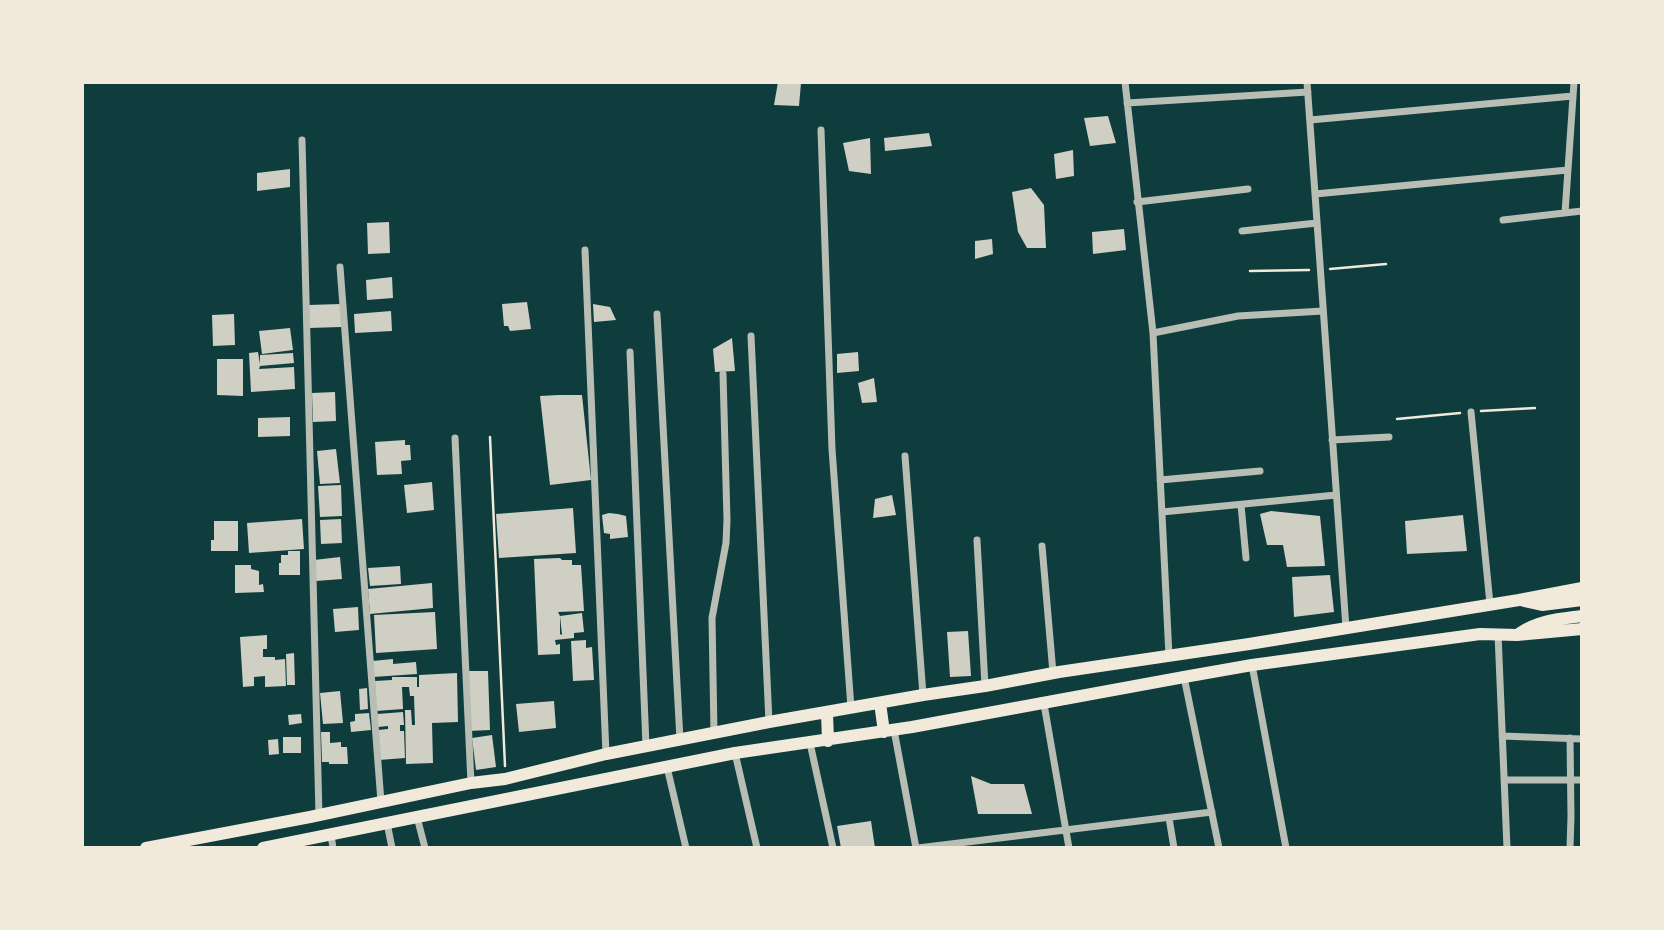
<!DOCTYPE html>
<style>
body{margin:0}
#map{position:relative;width:1664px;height:930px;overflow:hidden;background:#0f3d3e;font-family:"Roboto Condensed",sans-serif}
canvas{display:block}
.frame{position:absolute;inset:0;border:84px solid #f1e9da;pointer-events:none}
</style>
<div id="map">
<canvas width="1664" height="930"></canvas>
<div class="frame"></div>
</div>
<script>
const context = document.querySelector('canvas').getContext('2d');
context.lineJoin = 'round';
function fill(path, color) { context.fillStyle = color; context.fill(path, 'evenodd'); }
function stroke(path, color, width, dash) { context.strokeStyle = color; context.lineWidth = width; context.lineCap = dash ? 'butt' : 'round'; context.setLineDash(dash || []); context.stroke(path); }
const building = new Path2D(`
 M 778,82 L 801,83 L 799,106 L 774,105 Z
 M 1108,116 L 1116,143 L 1090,146 L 1084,118 Z
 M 929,133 L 932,146 L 885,151 L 884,138 Z
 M 870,138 L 871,174 L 849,171 L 843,143 Z
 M 1073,150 L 1074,176 L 1056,179 L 1054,154 Z
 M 290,169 L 290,187 L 257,191 L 257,173 Z
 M 1031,188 L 1044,205 L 1046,248 L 1027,248 L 1018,232 L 1012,192 Z
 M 389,222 L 390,253 L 368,254 L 367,223 Z
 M 1124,229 L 1126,250 L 1093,254 L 1092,232 Z
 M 992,239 L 993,254 L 975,259 L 975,241 Z
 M 392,277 L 393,298 L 367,300 L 366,280 Z
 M 527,302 L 531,329 L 510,331 L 508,326 L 504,326 L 502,304 Z
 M 341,304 L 341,327 L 309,328 L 308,305 Z
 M 593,304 L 610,307 L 616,320 L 594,322 Z
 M 391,311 L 392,331 L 355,333 L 354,314 Z
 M 234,314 L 235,345 L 213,346 L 212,315 Z
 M 290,328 L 293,350 L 262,354 L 259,331 Z
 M 732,338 L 735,371 L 715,372 L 713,349 Z
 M 258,352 L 260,364 L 260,355 L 293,353 L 294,363 L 260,366 L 259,369 L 294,367 L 295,389 L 251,392 L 249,353 Z
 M 858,352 L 859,371 L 837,373 L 837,354 Z
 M 217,359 L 243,359 L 243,396 L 217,395 Z
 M 874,378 L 877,402 L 862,403 L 858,383 Z
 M 335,392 L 336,421 L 313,422 L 312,393 Z
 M 558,395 L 582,395 L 591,480 L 550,485 L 540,396 Z
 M 290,417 L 290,436 L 258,437 L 258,418 Z
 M 405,440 L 405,445 L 410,445 L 411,460 L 401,461 L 402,474 L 377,475 L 375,442 Z
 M 336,449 L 340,483 L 320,484 L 317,451 Z
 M 432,482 L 434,510 L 407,513 L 404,485 Z
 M 341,485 L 342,516 L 320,517 L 318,486 Z
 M 892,495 L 896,515 L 873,518 L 875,499 Z
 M 573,508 L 576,553 L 499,558 L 496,514 Z
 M 1271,511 L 1320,516 L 1325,566 L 1287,567 L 1283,545 L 1267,545 L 1260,514 Z
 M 609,513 L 618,514 L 626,516 L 628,537 L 610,539 L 610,534 L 604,533 L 602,515 Z
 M 1463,515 L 1467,551 L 1407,554 L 1405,521 Z
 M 302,519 L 304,549 L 249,553 L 247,523 Z
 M 341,519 L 342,543 L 321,544 L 320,520 Z
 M 214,521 L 238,521 L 238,551 L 211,551 L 211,540 L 214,540 Z
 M 288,551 L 300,551 L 300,575 L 279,575 L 279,563 L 281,563 L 281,555 L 288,555 Z
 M 340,557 L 342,579 L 316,581 L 314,560 Z
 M 560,558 L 562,560 L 572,560 L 572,565 L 581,565 L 584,611 L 558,612 L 560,616 L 560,634 L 562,635 L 560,616 L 582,613 L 584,632 L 574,633 L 574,638 L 555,640 L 556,645 L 560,644 L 560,654 L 538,655 L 534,559 Z
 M 235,565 L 251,565 L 251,569 L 259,571 L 259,585 L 263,584 L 264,592 L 235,593 Z
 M 400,566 L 401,584 L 370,586 L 368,568 Z
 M 1330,575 L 1334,612 L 1294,617 L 1292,577 Z
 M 432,583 L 433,608 L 370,614 L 368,589 Z
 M 358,607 L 359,630 L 335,632 L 333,609 Z
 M 435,612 L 437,649 L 376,653 L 374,615 Z
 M 968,631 L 971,676 L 950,677 L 947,632 Z
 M 267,635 L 267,649 L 263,649 L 263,657 L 275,657 L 275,660 L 285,659 L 286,686 L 265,687 L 265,676 L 254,677 L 254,686 L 243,687 L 240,637 Z
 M 586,640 L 586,648 L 592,647 L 594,680 L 573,681 L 571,641 Z
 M 294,653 L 295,685 L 287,685 L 286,654 Z
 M 393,659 L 393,664 L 416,662 L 417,674 L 373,677 L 372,661 Z
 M 467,671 L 488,671 L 490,730 L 469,731 Z
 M 457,673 L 458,722 L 432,723 L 433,763 L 406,764 L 405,710 L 411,710 L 412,725 L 415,725 L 414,696 L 410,696 L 409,687 L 402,687 L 403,709 L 376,711 L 375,681 L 392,680 L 392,677 L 417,677 L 417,687 L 419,687 L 419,675 Z
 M 367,688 L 368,709 L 360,710 L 359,689 Z
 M 340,691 L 343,723 L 323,724 L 320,693 Z
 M 554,701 L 556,728 L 519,732 L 516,704 Z
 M 403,712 L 404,725 L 400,725 L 400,731 L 404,731 L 405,758 L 379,760 L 378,730 L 388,729 L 388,726 L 378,727 L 377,714 Z
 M 369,713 L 371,730 L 351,732 L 350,722 L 355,721 L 355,714 Z
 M 301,714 L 302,723 L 289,725 L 288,715 Z
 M 321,732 L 330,732 L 330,743 L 341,742 L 341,747 L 347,747 L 348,764 L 329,764 L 329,762 L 322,762 Z
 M 492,735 L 496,767 L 476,770 L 472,738 Z
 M 283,737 L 301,737 L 301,753 L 283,753 Z
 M 278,739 L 279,754 L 269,755 L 268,740 Z
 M 971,776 L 991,784 L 1024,784 L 1032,814 L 978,814 Z
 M 871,821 L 875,848 L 841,848 L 837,826 Z`);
const path = new Path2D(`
 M 1330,269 L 1386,264
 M 1250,271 L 1309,270
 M 1481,411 L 1535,408
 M 1397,419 L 1460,413
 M 490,437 L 505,766`);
const minor = new Path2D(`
 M 1125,82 L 1153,333 L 1169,656
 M 1307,82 L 1346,628
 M 1127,103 L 1308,92
 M 1310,120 L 1573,96
 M 821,130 L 832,449 L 851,708
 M 302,140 L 319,815
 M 1315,194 L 1568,170
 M 1137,202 L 1248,189
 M 1565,213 L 1574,82
 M 1503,220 L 1582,211
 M 1242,231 L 1317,223
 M 585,250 L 606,754
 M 340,267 L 381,802
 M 657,314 L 680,740
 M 1153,333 L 1238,316 L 1323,311
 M 751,336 L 769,722
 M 630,352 L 646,746
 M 1471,412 L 1490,604
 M 455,438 L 471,783
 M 1332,440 L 1389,437
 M 905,456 L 923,695
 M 1160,480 L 1260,471
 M 1241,505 L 1246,558
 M 1162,512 L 1336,495
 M 977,540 L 985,686
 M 1042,546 L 1053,673
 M 1498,634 L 1507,848
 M 1252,665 L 1286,848
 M 1184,677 L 1219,848
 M 1044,704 L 1069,848
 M 894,730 L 916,848
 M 714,733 L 712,618 L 726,543 L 727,520 L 723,374
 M 1502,736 L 1582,739
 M 810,743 L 833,848
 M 735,753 L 757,848
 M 667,767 L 686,848
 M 1504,780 L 1582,780
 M 417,817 L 425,848
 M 1169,818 L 1174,848
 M 387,823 L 392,848
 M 331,835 L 333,848
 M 918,848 L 1212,812
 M 1570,848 L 1571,816 L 1570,738`);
const trunk = new Path2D(`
 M 1524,601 L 1542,605 L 1582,600
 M 1520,633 C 1540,620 1560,619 1582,616
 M 880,703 L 884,732
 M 827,713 L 828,741
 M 146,848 L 310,817 L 471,783 L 505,779 L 606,754 L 769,722 L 923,695 L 985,686 L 1059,672 L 1249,644 L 1519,600 L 1582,588
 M 263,848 L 735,753 L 912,727 L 1184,677 L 1252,665 L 1480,634 L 1517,635 L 1582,629`);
fill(building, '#cfcfc3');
stroke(path, '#f1e9da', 2.5);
stroke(minor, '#b8beb3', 7);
stroke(trunk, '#f1e9da', 12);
</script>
